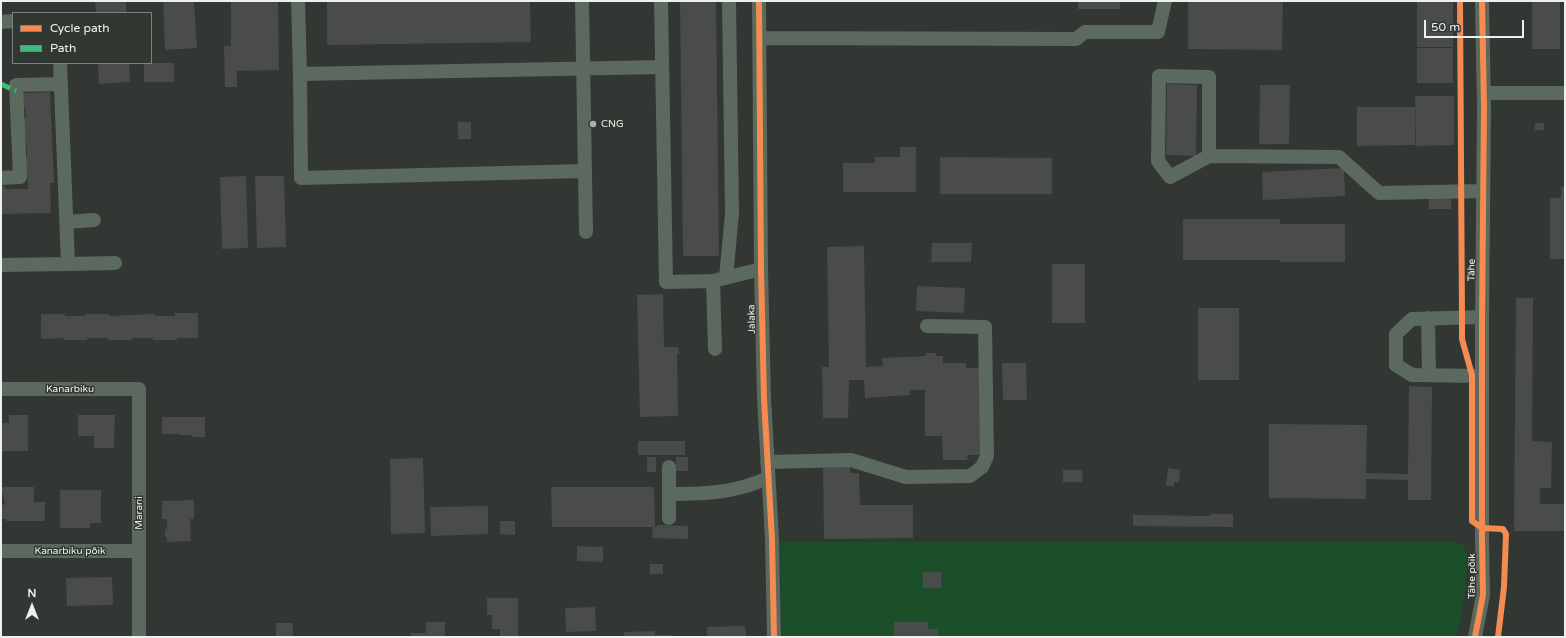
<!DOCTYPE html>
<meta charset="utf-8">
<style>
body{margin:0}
#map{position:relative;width:1566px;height:638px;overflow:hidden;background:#323733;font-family:"Varela Round",sans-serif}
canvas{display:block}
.frame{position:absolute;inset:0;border:2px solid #ecf1ed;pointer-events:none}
.legend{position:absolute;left:12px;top:12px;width:140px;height:52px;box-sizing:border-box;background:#313832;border:1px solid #7c827d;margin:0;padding:5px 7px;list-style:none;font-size:12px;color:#ecf1ed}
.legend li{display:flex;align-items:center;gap:8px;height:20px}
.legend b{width:20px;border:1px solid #7c827d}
.north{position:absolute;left:12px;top:586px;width:40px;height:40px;-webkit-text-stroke:3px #313832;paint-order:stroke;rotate:0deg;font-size:11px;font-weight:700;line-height:16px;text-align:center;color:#ecf1ed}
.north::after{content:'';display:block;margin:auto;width:14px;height:18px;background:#ecf1ed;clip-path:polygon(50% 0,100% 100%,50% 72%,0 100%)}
.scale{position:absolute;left:1424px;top:20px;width:100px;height:18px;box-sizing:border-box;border:2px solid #ecf1ed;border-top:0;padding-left:5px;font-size:12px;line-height:14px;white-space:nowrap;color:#ecf1ed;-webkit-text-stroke:3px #313832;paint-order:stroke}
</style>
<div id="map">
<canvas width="1566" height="638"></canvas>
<div class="frame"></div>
<ul class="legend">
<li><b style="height:5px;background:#f68b52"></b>Cycle path</li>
<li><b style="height:5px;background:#3abd76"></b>Path</li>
</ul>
<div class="north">N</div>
<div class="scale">50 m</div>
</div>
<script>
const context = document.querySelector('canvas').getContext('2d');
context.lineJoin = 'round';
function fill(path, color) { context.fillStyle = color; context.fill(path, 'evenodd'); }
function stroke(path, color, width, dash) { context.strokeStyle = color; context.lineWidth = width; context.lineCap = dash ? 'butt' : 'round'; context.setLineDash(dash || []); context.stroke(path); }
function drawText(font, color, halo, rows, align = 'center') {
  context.font = font + ' "Varela Round",sans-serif'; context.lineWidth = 3; context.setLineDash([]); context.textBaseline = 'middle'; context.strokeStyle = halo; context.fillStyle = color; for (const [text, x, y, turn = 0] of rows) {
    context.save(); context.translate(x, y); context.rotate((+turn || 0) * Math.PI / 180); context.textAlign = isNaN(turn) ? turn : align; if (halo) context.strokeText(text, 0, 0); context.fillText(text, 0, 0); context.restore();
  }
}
const green = new Path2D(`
 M 780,542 L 1455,542 L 1463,546 L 1468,555 L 1465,590 L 1457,637 L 782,637 Z`);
const building = new Path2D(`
 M 95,1 L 126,1 L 126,13 L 96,13 Z
 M 163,1 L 194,1 L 197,48 L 165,50 Z
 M 231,1 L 278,1 L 279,70 L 237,71 L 237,87 L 225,87 L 224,46 L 231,46 Z
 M 327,1 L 530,1 L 531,42 L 327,45 Z
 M 680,1 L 716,1 L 719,256 L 683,256 Z
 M 1078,1 L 1120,1 L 1120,9 L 1078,9 Z
 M 1188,1 L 1283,1 L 1282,50 L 1188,49 Z
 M 1417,1 L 1453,1 L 1453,47 L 1417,47 Z
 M 1532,1 L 1560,1 L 1560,49 L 1532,49 Z
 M 1417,48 L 1453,48 L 1453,83 L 1417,83 Z
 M 98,63 L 129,63 L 130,82 L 99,84 Z
 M 144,63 L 174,63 L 174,82 L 144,82 Z
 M 1167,84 L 1197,85 L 1196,156 L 1166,155 Z
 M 1260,85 L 1290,85 L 1289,144 L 1259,144 Z
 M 50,92 L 54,183 L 50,183 L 51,213 L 1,214 L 1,186 L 5,186 L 6,189 L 28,189 L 27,170 L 25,170 L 24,157 L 27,156 L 27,145 L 24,145 L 23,118 L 26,118 L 25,107 L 22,107 L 22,93 Z
 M 1415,96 L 1454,96 L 1454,145 L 1416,146 Z
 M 1357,107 L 1415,107 L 1415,145 L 1357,146 Z
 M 458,122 L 471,122 L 471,139 L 458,139 Z
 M 1535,123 L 1544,123 L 1544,130 L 1535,130 Z
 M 900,147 L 916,147 L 916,192 L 843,192 L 843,163 L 875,163 L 875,157 L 900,157 Z
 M 940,157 L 1052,158 L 1052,194 L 940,194 Z
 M 1344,168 L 1345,196 L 1263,200 L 1262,172 Z
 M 246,176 L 248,248 L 222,249 L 220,177 Z
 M 255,176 L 284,176 L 286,247 L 257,248 Z
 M 1561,187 L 1565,187 L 1565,259 L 1550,259 L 1550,198 L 1561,198 Z
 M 1429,197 L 1451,197 L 1451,209 L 1429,209 Z
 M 1183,219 L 1280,219 L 1280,224 L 1345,224 L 1345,262 L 1280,262 L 1280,260 L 1183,260 Z
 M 932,243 L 972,243 L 971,262 L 931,262 Z
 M 864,246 L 866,367 L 883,366 L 882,358 L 926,356 L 926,353 L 936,353 L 936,356 L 943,356 L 943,363 L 966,363 L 966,368 L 980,368 L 981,455 L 967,455 L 968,460 L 943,460 L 942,436 L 925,436 L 925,390 L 910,390 L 910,395 L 865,398 L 864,380 L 849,380 L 848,418 L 823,418 L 822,367 L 829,367 L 827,247 Z
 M 1052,264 L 1085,264 L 1085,323 L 1052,323 Z
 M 917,286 L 965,288 L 964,313 L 916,311 Z
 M 663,294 L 664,347 L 678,347 L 679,353 L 677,354 L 678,416 L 640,417 L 637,295 Z
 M 1516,298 L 1533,298 L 1532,441 L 1552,442 L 1551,488 L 1540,488 L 1540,504 L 1565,504 L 1565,531 L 1514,531 Z
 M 1198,308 L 1239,308 L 1239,380 L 1198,380 Z
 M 175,313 L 198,313 L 198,338 L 177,338 L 177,340 L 153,340 L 153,338 L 132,338 L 132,340 L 108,340 L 108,338 L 87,338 L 87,340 L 64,340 L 64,338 L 41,339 L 41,314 L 65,314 L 65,316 L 86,316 L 86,314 L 109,314 L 109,316 L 154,314 L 154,316 L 175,316 Z
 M 1002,363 L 1026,363 L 1027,400 L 1003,400 Z
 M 1409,386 L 1432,387 L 1431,500 L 1408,500 L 1408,480 L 1366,479 L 1366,499 L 1269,498 L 1269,424 L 1367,425 L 1366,473 L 1408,474 Z
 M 9,415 L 28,415 L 28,451 L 1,451 L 1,423 L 9,423 Z
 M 78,415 L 115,415 L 114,448 L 94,448 L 94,436 L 78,436 Z
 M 162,417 L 205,417 L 205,437 L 192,437 L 192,435 L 180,435 L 180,434 L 162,434 Z
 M 638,441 L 685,441 L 685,455 L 638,455 Z
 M 647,457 L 656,457 L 656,472 L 647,472 Z
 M 676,457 L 688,457 L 688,471 L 676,471 Z
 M 423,458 L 425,533 L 391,534 L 390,459 Z
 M 823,467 L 850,467 L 850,473 L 859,473 L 860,505 L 913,505 L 913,538 L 824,539 Z
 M 1168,468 L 1180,470 L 1179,482 L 1174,482 L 1174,486 L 1166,486 Z
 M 1063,470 L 1082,470 L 1083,482 L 1063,482 Z
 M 1,487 L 34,487 L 34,502 L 45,502 L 45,521 L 6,521 L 6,519 L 1,519 L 1,506 L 5,504 Z
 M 551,487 L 654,487 L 655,527 L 657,527 L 657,525 L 688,526 L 688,539 L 652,538 L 653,527 L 552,527 Z
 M 60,490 L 101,490 L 101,523 L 90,523 L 90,528 L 60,528 Z
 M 194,500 L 194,519 L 190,519 L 191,541 L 167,542 L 167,537 L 165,537 L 165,529 L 167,529 L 167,519 L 162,519 L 162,501 Z
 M 488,506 L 488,534 L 431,536 L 430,507 Z
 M 1210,514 L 1233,514 L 1233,527 L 1133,526 L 1133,515 L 1210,516 Z
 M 500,521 L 515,521 L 515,535 L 500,534 Z
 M 577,546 L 603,547 L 603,562 L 577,561 Z
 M 650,564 L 663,564 L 663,574 L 650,574 Z
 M 923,572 L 941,572 L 941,588 L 923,588 Z
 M 112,577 L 113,605 L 67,606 L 66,578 Z
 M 487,598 L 518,598 L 518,637 L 500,637 L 500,629 L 492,629 L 492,615 L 487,615 Z
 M 595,607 L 596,631 L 566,632 L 565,608 Z
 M 426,622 L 445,622 L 445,637 L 411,637 L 411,633 L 426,633 Z
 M 894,622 L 928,622 L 928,629 L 938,629 L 938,637 L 894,637 Z
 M 276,623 L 293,623 L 293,637 L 276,637 Z
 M 745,626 L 746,637 L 707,637 L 707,627 Z
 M 655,631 L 655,635 L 671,635 L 671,637 L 624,637 L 624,632 Z`);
const minor = new Path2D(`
 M 298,1 L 300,74 L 662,67
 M 582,1 L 586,232
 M 661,1 L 666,282 L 713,281 L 761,269
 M 759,1 L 761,269 L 764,399 L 772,539 L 774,637
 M 1,22 L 13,21
 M 759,38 L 1076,39 L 1085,32 L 1158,32 L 1165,1
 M 300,74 L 301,178 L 585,171
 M 1484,93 L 1565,93
 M 1209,156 L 1170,177 L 1158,161 L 1159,76 L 1209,77 L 1209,156 L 1339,157 L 1379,193 L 1483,191
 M 1,178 L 20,177 L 16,85 L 61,84
 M 66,222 L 94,220
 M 68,264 L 115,263
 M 1,265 L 68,264 L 60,63
 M 726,278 L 732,213 L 729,1
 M 713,281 L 715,349
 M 1428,318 L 1429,375
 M 1482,376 L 1412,375 L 1396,365 L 1396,334 L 1412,319 L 1482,317
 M 1,389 L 139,389 L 139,637
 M 767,462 L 851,460 L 906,477 L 970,476 L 982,467 L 987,456 L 985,327 L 927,326
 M 669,467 L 669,494 C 705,494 735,493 768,478
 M 669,494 L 669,518
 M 1,551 L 139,551
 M 1475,637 L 1483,595 L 1482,539 L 1482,323 L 1484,107 L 1482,1`);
const quiet = new Path2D(`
 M 1,84 L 16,91`);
const cycleway = new Path2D(`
 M 759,1 L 761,269 L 764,399 L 772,539 L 774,637
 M 1460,1 L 1462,318 L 1462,339 L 1472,375 L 1472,521 L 1482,528 L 1503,529 L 1506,534 L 1504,587 L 1498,637
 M 1475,637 L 1483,595 L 1482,539 L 1482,323 L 1484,107 L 1482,1`);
const markers = [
 [593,124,4,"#abb0ac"]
];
const poiNames = [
 ["CNG",601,124]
];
const streetNames = [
 ["Tähe",1472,270,-89],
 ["Jalaka",752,319,-91],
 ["Kanarbiku",70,389],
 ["Marani",139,513,-90],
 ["Kanarbiku põik",70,551],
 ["Tähe põik",1472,576,-90]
];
fill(green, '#1b4f2a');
fill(building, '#494c4a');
stroke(minor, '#5b695e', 14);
stroke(quiet, '#3abd76', 5, [10, 5]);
stroke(cycleway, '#f68b52', 6);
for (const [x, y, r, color] of markers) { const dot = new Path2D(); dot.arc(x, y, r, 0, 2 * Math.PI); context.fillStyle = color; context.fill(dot); stroke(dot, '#313832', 1.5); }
drawText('10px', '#ecf1ed', '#313832', poiNames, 'left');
drawText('10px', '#ecf1ed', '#313832', streetNames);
</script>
